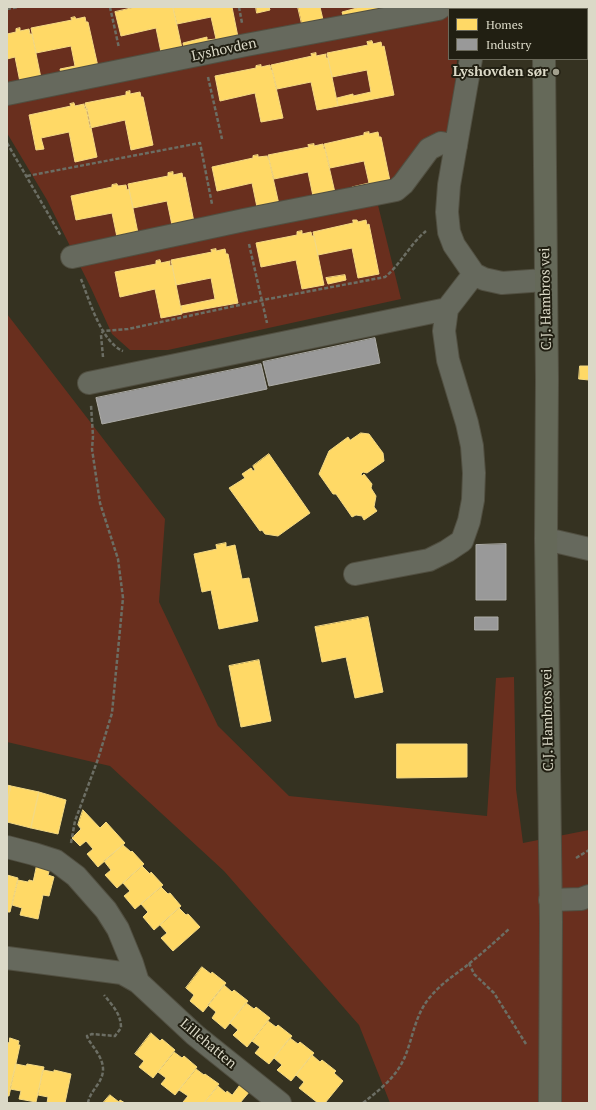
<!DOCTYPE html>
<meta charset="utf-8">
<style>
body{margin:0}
#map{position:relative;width:596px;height:1110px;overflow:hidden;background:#353221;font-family:"PT Serif",serif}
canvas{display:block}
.frame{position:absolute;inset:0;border:8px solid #dbd9c7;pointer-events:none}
.legend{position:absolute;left:448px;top:8px;width:140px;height:52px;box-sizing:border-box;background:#211f12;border:1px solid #6b695a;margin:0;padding:5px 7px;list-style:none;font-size:12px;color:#dbd9c7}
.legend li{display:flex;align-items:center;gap:8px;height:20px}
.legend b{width:20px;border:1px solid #6b695a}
</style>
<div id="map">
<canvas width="596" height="1110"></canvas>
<div class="frame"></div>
<ul class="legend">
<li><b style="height:11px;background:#ffd966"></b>Homes</li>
<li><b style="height:11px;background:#999"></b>Industry</li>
</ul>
</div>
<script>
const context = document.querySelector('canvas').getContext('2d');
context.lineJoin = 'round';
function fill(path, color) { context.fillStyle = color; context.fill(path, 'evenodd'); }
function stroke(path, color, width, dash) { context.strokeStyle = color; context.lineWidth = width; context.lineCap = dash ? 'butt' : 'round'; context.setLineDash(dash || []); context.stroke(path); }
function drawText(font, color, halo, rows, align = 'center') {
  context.font = font + ' "PT Serif",serif'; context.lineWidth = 4; context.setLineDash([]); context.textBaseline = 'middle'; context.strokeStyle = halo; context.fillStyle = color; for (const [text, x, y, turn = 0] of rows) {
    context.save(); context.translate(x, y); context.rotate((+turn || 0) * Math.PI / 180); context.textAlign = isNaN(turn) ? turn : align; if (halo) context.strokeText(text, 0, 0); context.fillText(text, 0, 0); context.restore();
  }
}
const green = new Path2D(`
 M 7,7 L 459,7 L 459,9 L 449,9 L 449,59 L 457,59 L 454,117 L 437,153 L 377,201 L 401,299 L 168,350 L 130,350 L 112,334 L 91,288 L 47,200 L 7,133 Z
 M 7,314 L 165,519 L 159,602 L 218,726 L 289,796 L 487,816 L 496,678 L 514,677 L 516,789 L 523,843 L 589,830 L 589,1103 L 390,1103 L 359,1025 L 224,871 L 110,766 L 7,742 Z`);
const homes = new Path2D(`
 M 136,7 L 173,7 L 183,53 L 162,57 L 156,28 L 121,36 L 115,12 Z
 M 173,7 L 232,7 L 239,42 L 185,53 L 183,43 L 207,37 L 207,40 L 216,39 L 211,17 L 177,24 Z
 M 256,7 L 269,7 L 270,10 L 257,13 Z
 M 298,7 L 320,7 L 324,24 L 303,28 Z
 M 356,7 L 379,7 L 380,13 L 344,19 L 342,12 L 357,8 Z
 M 75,17 L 76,19 L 85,17 L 86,22 L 88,22 L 99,71 L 62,78 L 60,69 L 75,66 L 71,46 L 36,53 L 31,28 L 72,20 L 71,18 Z
 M 20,28 L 20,31 L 29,29 L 30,34 L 32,34 L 42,83 L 7,90 L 7,83 L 11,82 L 12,84 L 20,82 L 15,57 L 7,59 L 7,34 L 16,32 L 16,29 Z
 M 372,41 L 373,44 L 381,42 L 382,47 L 384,46 L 394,95 L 338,106 L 337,98 L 353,94 L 353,96 L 371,92 L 367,70 L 332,77 L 327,53 L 368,45 L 367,42 Z
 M 316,53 L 316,56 L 326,54 L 326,58 L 328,58 L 338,106 L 317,110 L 311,82 L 277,89 L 271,65 L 312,56 L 311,54 Z
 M 261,65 L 261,67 L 270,65 L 271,70 L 272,70 L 283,118 L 261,122 L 255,93 L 220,101 L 215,76 L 256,68 L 256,66 Z
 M 130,91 L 130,94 L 140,92 L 141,97 L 143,97 L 153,145 L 131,150 L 125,120 L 90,128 L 85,103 L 126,95 L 126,92 Z
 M 74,103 L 75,106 L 84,104 L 85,109 L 87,108 L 97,157 L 75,162 L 69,132 L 41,138 L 44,149 L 36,150 L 29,115 L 71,106 L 70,104 Z
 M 369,132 L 369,134 L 378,132 L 379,137 L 381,137 L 391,186 L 354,193 L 352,187 L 369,183 L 364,161 L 330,168 L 324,144 L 364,135 L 364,133 Z
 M 314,144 L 314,146 L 323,144 L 324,149 L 325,149 L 336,197 L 314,201 L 308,172 L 274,179 L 268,155 L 309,147 L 308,145 Z
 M 258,155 L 258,157 L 267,156 L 269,160 L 280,209 L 258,212 L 252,183 L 217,191 L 212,167 L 253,158 L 253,156 Z
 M 173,172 L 173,175 L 182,173 L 183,178 L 185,177 L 195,227 L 173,230 L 167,201 L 133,208 L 128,184 L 168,176 L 168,173 Z
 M 117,184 L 118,186 L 126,185 L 127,190 L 129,189 L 139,238 L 118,242 L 112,213 L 76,220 L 71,196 L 112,187 L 112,185 Z
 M 353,220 L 357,220 L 358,222 L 366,220 L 367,225 L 369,224 L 379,274 L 358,278 L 352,248 L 318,255 L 313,232 L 353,223 Z
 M 302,231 L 302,234 L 311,232 L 312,236 L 314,236 L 324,285 L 302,289 L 296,260 L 261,267 L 256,243 L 297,235 L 297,232 Z
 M 216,249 L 216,251 L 225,249 L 226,254 L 228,254 L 238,303 L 182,313 L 181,306 L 215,299 L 211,278 L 176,285 L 171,260 L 212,252 L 211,250 Z
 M 160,260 L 161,263 L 170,261 L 170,266 L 172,265 L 182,314 L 161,318 L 155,289 L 120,297 L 115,272 L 156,264 L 156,261 Z
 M 345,275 L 346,280 L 328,284 L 326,278 Z
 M 580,366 L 589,366 L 589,380 L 579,379 Z
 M 361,433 L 369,434 L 383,453 L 384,461 L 367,473 L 363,472 L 361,474 L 362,476 L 364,474 L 372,484 L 371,488 L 376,496 L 374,507 L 377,511 L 364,520 L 362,516 L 356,515 L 352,517 L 336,494 L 333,494 L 319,474 L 329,451 L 348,437 L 350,440 Z
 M 269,454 L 310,513 L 278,536 L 265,534 L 262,530 L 260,531 L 229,488 L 245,478 L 242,474 L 251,468 L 253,471 L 255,470 L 253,466 Z
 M 226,543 L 226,547 L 235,545 L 242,579 L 249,578 L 258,621 L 219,629 L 211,590 L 202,592 L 194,554 L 217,549 L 216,545 Z
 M 368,617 L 383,692 L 355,698 L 346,657 L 322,662 L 315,627 Z
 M 259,660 L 271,721 L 241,727 L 229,666 Z
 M 397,744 L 467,744 L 467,777 L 397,778 Z
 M 7,785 L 11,786 L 7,804 Z
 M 11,786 L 39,792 L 31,828 L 7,822 L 7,804 Z
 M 39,792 L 66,800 L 58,834 L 31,828 Z
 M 83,810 L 100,828 L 106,822 L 125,843 L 98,867 L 87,854 L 93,849 L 86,841 L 80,846 L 72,838 L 81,829 L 78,825 Z
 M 123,845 L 131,852 L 132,851 L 144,864 L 117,888 L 105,875 L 111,870 L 104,861 Z
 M 37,865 L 50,868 L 48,875 L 54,877 L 49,896 L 43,895 L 38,919 L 20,915 L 22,908 L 12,905 L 18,880 L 28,882 L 29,880 L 33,881 Z
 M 142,866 L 150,874 L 151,872 L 163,885 L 135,909 L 124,896 L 130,891 L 123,883 Z
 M 7,875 L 18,878 L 10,912 L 7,912 Z
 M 161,887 L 168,894 L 170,893 L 181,906 L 154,930 L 143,917 L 148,912 L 141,904 Z
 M 179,908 L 186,915 L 188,914 L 200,927 L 173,951 L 161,938 L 167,933 L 160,925 Z
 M 202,967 L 211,974 L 212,972 L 226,983 L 203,1012 L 190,1001 L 194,995 L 186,988 Z
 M 224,985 L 232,992 L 234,990 L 248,1001 L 225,1029 L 212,1018 L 216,1012 L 208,1005 Z
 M 246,1003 L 254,1009 L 256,1007 L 270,1018 L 247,1047 L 233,1035 L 238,1030 L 230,1023 Z
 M 268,1021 L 276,1027 L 278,1025 L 292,1036 L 269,1064 L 255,1053 L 260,1047 L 252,1041 Z
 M 151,1033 L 160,1041 L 162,1039 L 175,1050 L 153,1078 L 139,1067 L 144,1061 L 135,1054 Z
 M 10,1038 L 19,1041 L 18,1045 L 20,1045 L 9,1096 L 7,1096 L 7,1042 L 9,1043 Z
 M 290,1038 L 298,1044 L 300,1042 L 314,1053 L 291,1081 L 277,1070 L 282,1065 L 274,1058 Z
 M 174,1052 L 182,1058 L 184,1056 L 197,1067 L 175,1095 L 161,1084 L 166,1078 L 158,1072 Z
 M 312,1055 L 320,1062 L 322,1060 L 336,1071 L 334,1073 L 343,1081 L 325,1103 L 318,1103 L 299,1088 L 304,1082 L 296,1075 Z
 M 16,1064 L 26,1066 L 27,1064 L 44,1067 L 36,1102 L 19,1099 L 21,1091 L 10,1089 Z
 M 196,1069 L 204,1075 L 205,1074 L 219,1084 L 204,1103 L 184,1103 L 183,1102 L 188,1096 L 179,1090 Z
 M 43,1070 L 54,1072 L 54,1070 L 71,1074 L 65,1103 L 47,1103 L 48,1097 L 38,1095 Z
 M 241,1084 L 250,1091 L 240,1103 L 204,1103 L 218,1086 L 226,1093 L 227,1091 L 232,1095 Z
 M 110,1095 L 119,1102 L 120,1100 L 125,1103 L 103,1103 Z`);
const industry = new Path2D(`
 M 375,338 L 380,363 L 269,386 L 263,362 Z
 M 261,364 L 267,389 L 102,424 L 96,398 Z
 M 506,544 L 506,600 L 476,600 L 476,545 Z
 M 475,617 L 498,617 L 498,630 L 475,630 Z`);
const path = new Path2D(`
 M 110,7 L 119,48
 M 239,7 L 242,23
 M 7,9 L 19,7
 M 208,77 L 222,139
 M 7,143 L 61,236
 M 27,176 L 200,143 L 212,204
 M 249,244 L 267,323
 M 81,279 C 89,299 101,342 123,351
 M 103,357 L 101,335 L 103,331 L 128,329 L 263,300 L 385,277 C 401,264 410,244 426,231
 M 71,843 L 75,821 L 98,759 L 112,713 L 123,598 L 118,559 L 100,503 L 92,449 L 93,436 L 91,405
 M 576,858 L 589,850
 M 469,963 L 474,974 L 494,993 L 526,1044
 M 88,1103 C 89,1096 94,1090 98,1084 C 110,1066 98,1054 88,1039 L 87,1036 L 92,1034 L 115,1036 L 121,1028 C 121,1014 113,1006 104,995
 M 363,1103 C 378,1091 394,1079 403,1061 C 413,1040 414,1016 430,997 C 440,985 453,976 465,967 C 480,955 495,942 509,929`);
const minor = new Path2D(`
 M 476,9 L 477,7
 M 471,59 L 449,185 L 447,212 L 449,232 L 454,245 L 474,274 L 484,279 L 502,283 L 545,280
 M 7,94 L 246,45 L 438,9 L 441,7
 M 72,257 L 244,220 L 396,190 L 403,184 L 429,149 L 441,143 L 456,146
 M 89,383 L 447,309 L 474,274
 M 546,539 L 589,549
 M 355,574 L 429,560 L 447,551 L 462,541 L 469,521 L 473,500 L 474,473 L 472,446 L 467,423 L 448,360 L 444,331 L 447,309
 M 7,847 L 34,854 L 56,861 L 76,876 L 106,910 L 118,929 L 132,963 L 138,982
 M 550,900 L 581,899 L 589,896
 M 7,958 L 122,973 L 138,982 L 195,1035 L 280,1103`);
const major = new Path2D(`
 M 544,7 L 544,9
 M 544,59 L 547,380 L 546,539 L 551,922 L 550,1103`);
const markers = [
 [556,72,4,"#a19f8d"]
];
const streetNames = [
 ["Lyshovden",224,50,-12],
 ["C.J. Hambros vei",546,299,-91],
 ["C.J. Hambros vei",548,720,-91],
 ["Lillehatten",208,1044,40]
];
const poiNames = [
 ["Lyshovden sør",548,72]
];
fill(green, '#692f1e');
fill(homes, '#ffd966');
stroke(homes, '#f4d983', 1);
fill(industry, '#999');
stroke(industry, '#adaca7', 1);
stroke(minor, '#514f41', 24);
stroke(major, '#514f41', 24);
stroke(path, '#6c6e64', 2.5, [4, 2]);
stroke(minor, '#66695d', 22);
stroke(major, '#656959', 22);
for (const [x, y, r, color] of markers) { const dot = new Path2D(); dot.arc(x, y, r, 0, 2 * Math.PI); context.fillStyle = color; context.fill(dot); stroke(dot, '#211f12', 1.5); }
drawText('14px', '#dbd9c7', '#211f12', streetNames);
drawText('bold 14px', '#dbd9c7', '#211f12', poiNames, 'right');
</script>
